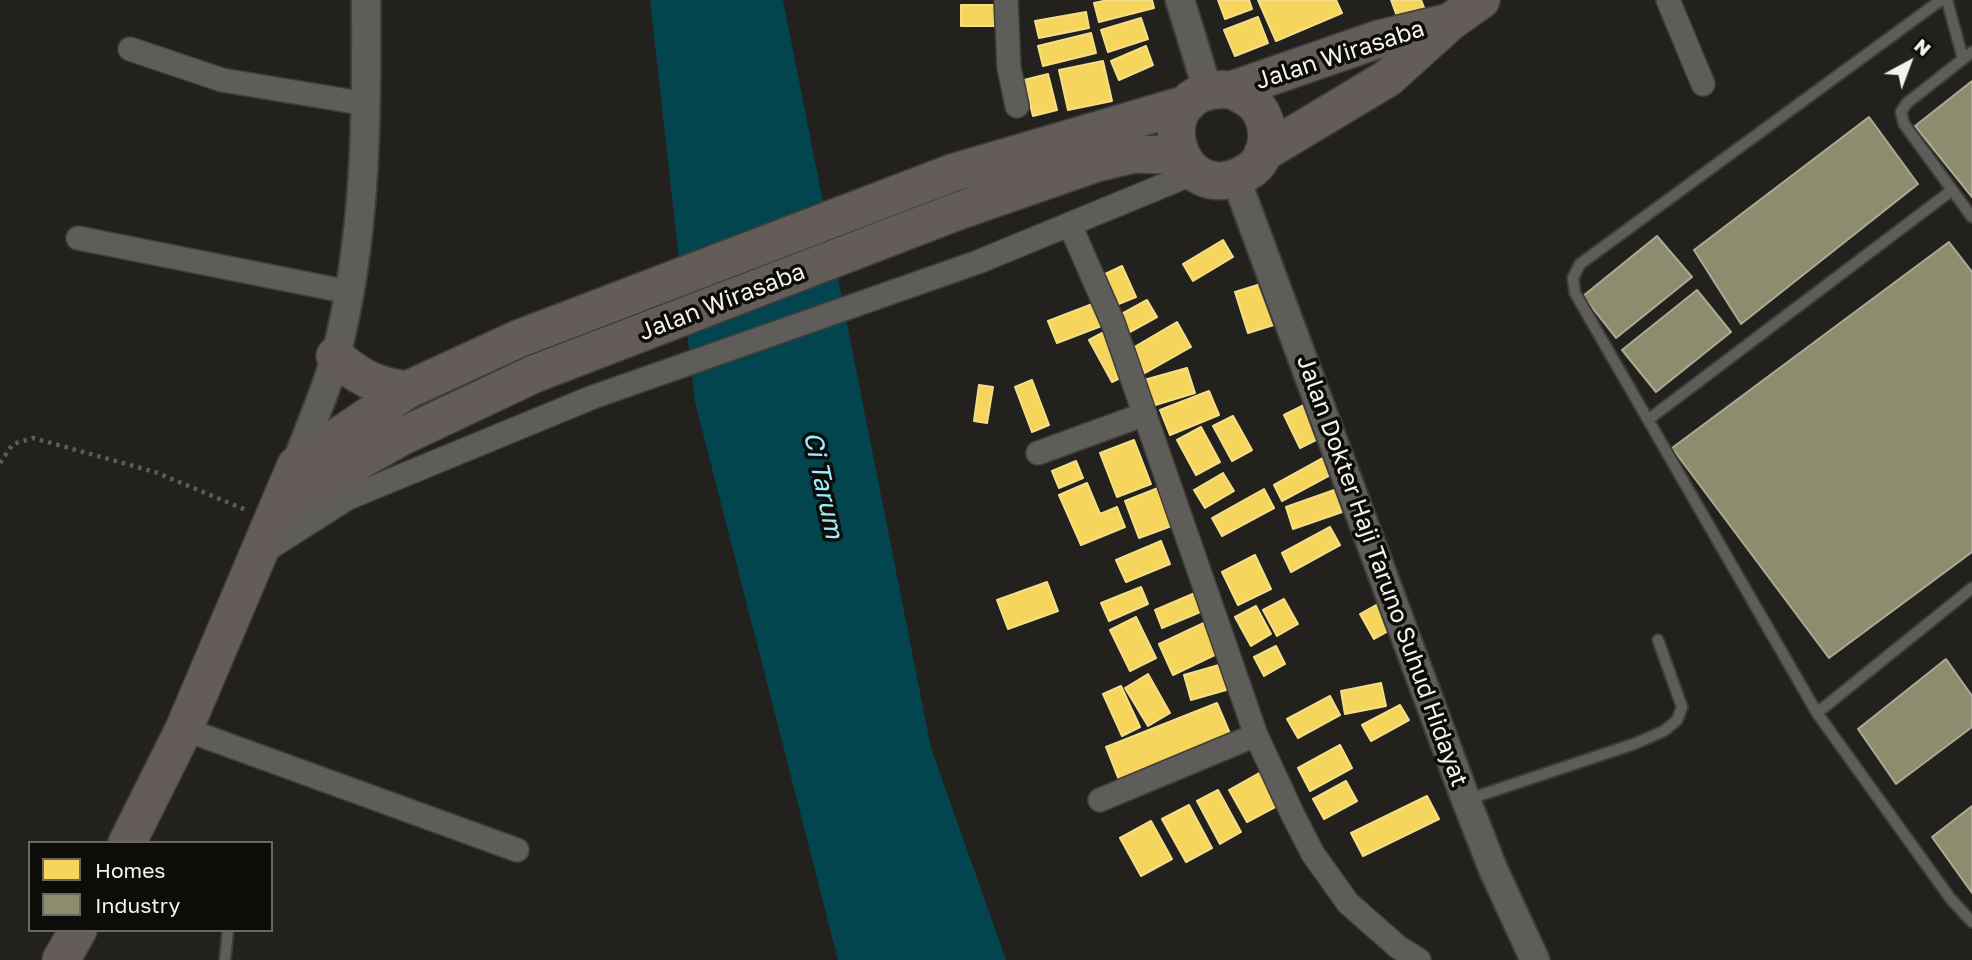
<!DOCTYPE html>
<style>
body{margin:0}
#map{position:relative;width:1972px;height:960px;overflow:hidden;background:#23211d;font-family:"Golos Text",sans-serif}
canvas{display:block}
.legend{position:absolute;left:28px;top:841px;width:245px;height:91px;box-sizing:border-box;background:#0d0c09;border:2px solid #696864;margin:0;padding:9px 12px;list-style:none;font-size:21px;color:#f3f2ed}
.legend li{display:flex;align-items:center;gap:14px;height:35px}
.legend b{width:35px;border:2px solid #696864}
.north{position:absolute;left:1874px;top:28px;width:70px;height:70px;-webkit-text-stroke:5px #0d0c09;paint-order:stroke;rotate:41deg;font-size:19px;font-weight:700;line-height:28px;text-align:center;color:#f3f2ed}
.north::after{content:'';display:block;margin:auto;width:24px;height:32px;background:#f3f2ed;clip-path:polygon(50% 0,100% 100%,50% 72%,0 100%)}
</style>
<div id="map">
<canvas width="1972" height="960"></canvas>
<ul class="legend">
<li><b style="height:19px;background:#f6d55c"></b>Homes</li>
<li><b style="height:19px;background:#8c8c6e"></b>Industry</li>
</ul>
<div class="north">N</div>
</div>
<script>
const context = document.querySelector('canvas').getContext('2d');
context.lineJoin = 'round';
function fill(path, color) { context.fillStyle = color; context.fill(path, 'evenodd'); }
function stroke(path, color, width, dash) { context.strokeStyle = color; context.lineWidth = width; context.lineCap = dash ? 'butt' : 'round'; context.setLineDash(dash || []); context.stroke(path); }
function drawText(font, color, halo, rows, align = 'center') {
  context.font = font + ' "Golos Text",sans-serif'; context.lineWidth = 7; context.setLineDash([]); context.textBaseline = 'middle'; context.strokeStyle = halo; context.fillStyle = color; for (const [text, x, y, turn = 0] of rows) {
    context.save(); context.translate(x, y); context.rotate((+turn || 0) * Math.PI / 180); context.textAlign = isNaN(turn) ? turn : align; if (halo) context.strokeText(text, 0, 0); context.fillText(text, 0, 0); context.restore();
  }
}
const water = new Path2D(`
 M 650,0 L 783,0 L 931,748 L 1006,960 L 838,960 L 695,402 Z`);
const homes = new Path2D(`
 M 1108,0 L 1152,0 L 1154,8 L 1099,22 L 1094,3 Z
 M 1218,0 L 1249,0 L 1252,9 L 1225,19 Z
 M 1258,0 L 1336,0 L 1342,13 L 1276,41 Z
 M 1391,0 L 1421,0 L 1425,10 L 1398,19 Z
 M 961,5 L 995,5 L 995,26 L 961,26 Z
 M 1086,12 L 1089,28 L 1039,38 L 1035,21 Z
 M 1258,17 L 1268,43 L 1235,56 L 1224,30 Z
 M 1141,18 L 1148,39 L 1108,52 L 1101,30 Z
 M 1091,33 L 1096,53 L 1043,66 L 1038,46 Z
 M 1146,46 L 1153,65 L 1119,80 L 1111,61 Z
 M 1103,61 L 1112,101 L 1068,110 L 1059,70 Z
 M 1048,74 L 1057,110 L 1033,116 L 1024,80 Z
 M 1223,240 L 1233,257 L 1193,281 L 1183,264 Z
 M 1122,266 L 1136,297 L 1116,305 L 1103,275 Z
 M 1264,283 L 1277,324 L 1248,333 L 1235,292 Z
 M 1147,300 L 1157,317 L 1128,333 L 1118,316 Z
 M 1095,303 L 1104,325 L 1057,343 L 1048,321 Z
 M 1177,322 L 1191,347 L 1145,373 L 1131,349 Z
 M 1102,333 L 1126,375 L 1112,382 L 1089,340 Z
 M 1187,368 L 1195,393 L 1152,406 L 1144,380 Z
 M 1032,380 L 1049,425 L 1032,432 L 1015,387 Z
 M 979,385 L 993,387 L 987,423 L 974,421 Z
 M 1209,391 L 1219,415 L 1170,435 L 1160,410 Z
 M 1304,405 L 1320,438 L 1300,448 L 1284,415 Z
 M 1233,416 L 1252,450 L 1232,461 L 1213,426 Z
 M 1201,427 L 1220,462 L 1196,475 L 1177,440 Z
 M 1134,440 L 1151,484 L 1117,497 L 1100,453 Z
 M 1323,458 L 1332,474 L 1282,501 L 1274,485 Z
 M 1076,461 L 1083,478 L 1059,488 L 1052,471 Z
 M 1223,473 L 1234,491 L 1205,508 L 1194,490 Z
 M 1087,483 L 1100,514 L 1117,507 L 1125,527 L 1081,545 L 1059,495 Z
 M 1163,486 L 1177,524 L 1139,538 L 1125,501 Z
 M 1264,489 L 1274,508 L 1222,536 L 1212,518 Z
 M 1337,489 L 1345,511 L 1293,529 L 1286,507 Z
 M 1330,527 L 1340,545 L 1291,572 L 1282,553 Z
 M 1161,541 L 1170,564 L 1126,582 L 1116,560 Z
 M 1255,555 L 1271,589 L 1238,605 L 1222,572 Z
 M 1047,582 L 1058,611 L 1008,629 L 997,600 Z
 M 1141,587 L 1148,604 L 1109,621 L 1101,603 Z
 M 1202,590 L 1210,608 L 1162,628 L 1155,610 Z
 M 1284,599 L 1298,624 L 1277,636 L 1263,610 Z
 M 1378,604 L 1392,629 L 1374,639 L 1360,614 Z
 M 1256,606 L 1271,634 L 1251,646 L 1235,617 Z
 M 1136,617 L 1156,658 L 1130,671 L 1110,630 Z
 M 1208,621 L 1223,651 L 1173,675 L 1159,644 Z
 M 1276,646 L 1285,664 L 1264,676 L 1254,657 Z
 M 1226,663 L 1233,688 L 1191,700 L 1184,675 Z
 M 1148,674 L 1170,713 L 1148,726 L 1125,688 Z
 M 1381,683 L 1386,706 L 1345,714 L 1341,691 Z
 M 1121,686 L 1140,727 L 1122,736 L 1103,694 Z
 M 1330,696 L 1340,715 L 1298,738 L 1287,719 Z
 M 1217,703 L 1231,736 L 1119,780 L 1106,747 Z
 M 1400,705 L 1409,720 L 1371,741 L 1362,725 Z
 M 1340,745 L 1352,768 L 1310,791 L 1298,768 Z
 M 1261,772 L 1279,805 L 1247,822 L 1229,790 Z
 M 1346,781 L 1357,801 L 1324,819 L 1313,799 Z
 M 1218,790 L 1241,832 L 1220,844 L 1197,801 Z
 M 1427,796 L 1439,819 L 1363,856 L 1351,833 Z
 M 1189,805 L 1212,848 L 1186,862 L 1162,819 Z
 M 1151,821 L 1172,859 L 1141,876 L 1120,838 Z`);
const industry = new Path2D(`
 M 1972,81 L 1972,197 L 1915,126 Z
 M 1869,117 L 1918,184 L 1741,324 L 1694,250 Z
 M 1657,236 L 1692,277 L 1616,338 L 1583,296 Z
 M 1949,242 L 1972,272 L 1972,552 L 1829,658 L 1672,448 Z
 M 1697,290 L 1731,332 L 1656,392 L 1622,350 Z
 M 1946,659 L 1972,696 L 1972,727 L 1896,784 L 1858,729 Z
 M 1972,806 L 1972,893 L 1932,837 Z`);
const path = new Path2D(`
 M 0,463 L 13,444 L 33,438 L 155,472 L 246,510`);
const service = new Path2D(`
 M 1941,0 L 1580,264 L 1573,278 L 1575,293 L 1817,713 L 1950,898 L 1972,922
 M 1947,0 L 1963,59
 M 1972,52 L 1907,103 L 1901,112 L 1904,124 L 1972,217
 M 1649,419 L 1951,191
 M 1817,713 L 1972,588
 M 1466,800 L 1634,744 L 1664,731 L 1677,720 L 1682,707 L 1658,640
 M 225,960 L 228,930`);
const minor = new Path2D(`
 M 1006,0 L 1009,68 L 1017,106
 M 1668,0 L 1703,84
 M 130,49 L 222,80 L 367,104
 M 1070,225 L 1113,323 L 1256,735 L 1293,815 L 1313,854 L 1348,903 L 1398,947 L 1419,960
 M 78,238 L 349,292
 M 1038,453 L 1145,414
 M 260,554 L 348,498 L 593,397 L 978,262 L 1194,173
 M 184,729 L 517,850
 M 1100,800 L 1256,735`);
const tertiary = new Path2D(`
 M 1180,0 L 1208,91
 M 1236,179 L 1466,800 L 1493,869 L 1535,960
 M 296,465 C 309,428 326,392 336,355 C 366,239 367,118 366,0`);
const primary = new Path2D(`
 M 1232,90 C 1242,95 1252,99 1258,108 C 1272,127 1269,159 1249,171 C 1175,218 1139,81 1232,90 L 1379,39 L 1450,22
 M 1263,153 L 1388,78 L 1450,22 L 1481,0
 M 335,356 C 358,377 376,386 407,390
 M 279,506 L 401,437 L 534,374 L 958,211 L 1096,163 L 1134,154 L 1166,155 L 1184,162
 M 127,843 L 184,729 L 296,465 L 407,390 L 518,339 L 952,173 L 1187,104
 M 61,960 L 78,930`);
const streetNames = [
 ["Jalan Wirasaba",1340,55,-18],
 ["Jalan Wirasaba",722,302,-21],
 ["Jalan Dokter Haji Taruno Suhud Hidayat",1382,571,70]
];
const waterNames = [
 ["Ci Tarum",823,485,78]
];
fill(water, '#03454e');
fill(homes, '#f6d55c');
stroke(homes, '#f5de88', 2);
fill(industry, '#8c8c6e');
stroke(industry, '#abab94', 2);
stroke(service, '#3e3d39', 14);
stroke(minor, '#3e3d39', 26);
stroke(tertiary, '#3e3d39', 32);
stroke(primary, '#3e3d39', 40);
stroke(path, '#5e5c59', 4.5, [3.5, 5]);
stroke(service, '#5e5d5a', 10);
stroke(minor, '#5e5d5a', 23);
stroke(tertiary, '#5e5d5a', 28);
stroke(primary, '#635c59', 37);
drawText('24px', '#f3f2ed', '#0d0c09', streetNames);
drawText('italic 26px', '#9aedfd', '#0d0c09', waterNames);
</script>
